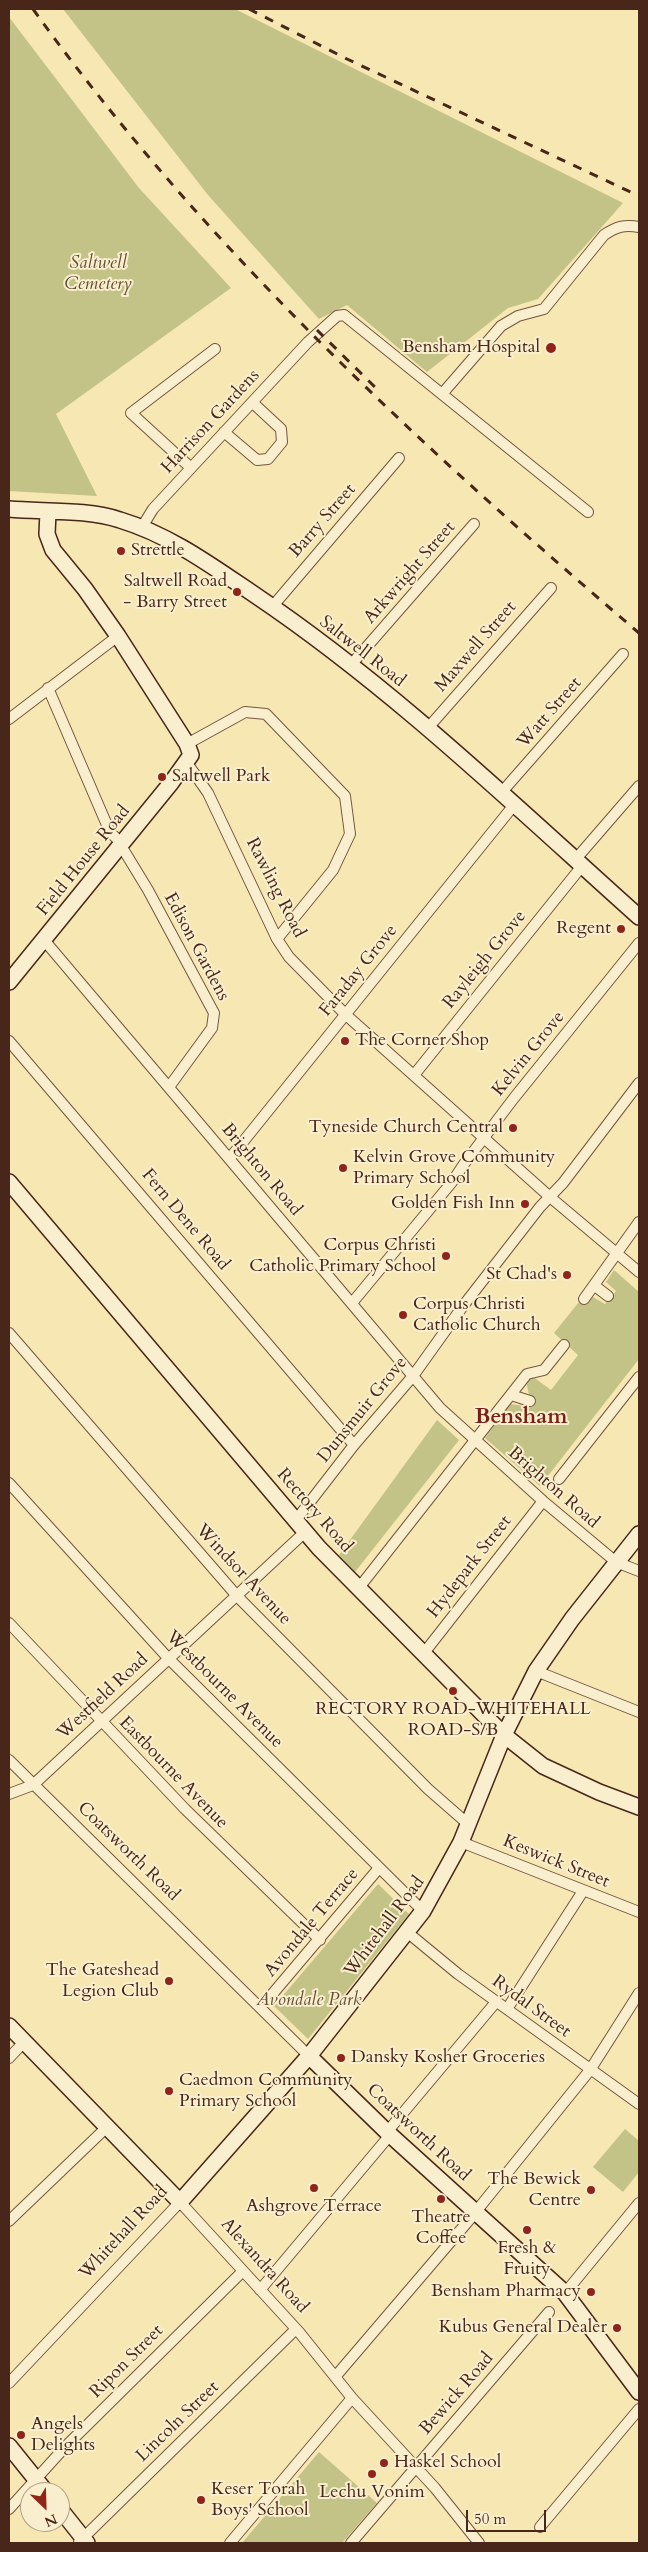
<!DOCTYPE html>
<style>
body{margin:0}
#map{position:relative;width:648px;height:2552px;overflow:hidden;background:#f6e7b3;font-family:Cardo,serif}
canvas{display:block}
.frame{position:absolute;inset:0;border:10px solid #482619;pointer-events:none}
.north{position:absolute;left:20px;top:2482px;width:50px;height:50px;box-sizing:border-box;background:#f9efce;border:1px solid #b29f86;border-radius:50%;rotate:156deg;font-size:14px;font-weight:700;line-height:20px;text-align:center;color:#482619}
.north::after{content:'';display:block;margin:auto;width:18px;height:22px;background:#8f2418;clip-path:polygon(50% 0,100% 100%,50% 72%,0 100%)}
.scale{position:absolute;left:466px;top:2510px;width:80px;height:22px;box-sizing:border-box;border:2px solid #482619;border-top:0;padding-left:6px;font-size:15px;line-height:18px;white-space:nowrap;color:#482619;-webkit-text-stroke:4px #f9efce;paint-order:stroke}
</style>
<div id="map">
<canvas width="648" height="2552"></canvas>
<div class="frame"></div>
<div class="north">N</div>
<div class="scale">50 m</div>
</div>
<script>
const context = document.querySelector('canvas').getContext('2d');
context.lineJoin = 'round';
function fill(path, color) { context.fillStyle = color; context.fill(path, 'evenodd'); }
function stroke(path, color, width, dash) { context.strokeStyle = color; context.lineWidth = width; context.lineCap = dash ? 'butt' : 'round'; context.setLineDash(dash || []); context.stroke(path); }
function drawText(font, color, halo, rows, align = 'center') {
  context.font = font + ' Cardo,serif'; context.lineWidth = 4; context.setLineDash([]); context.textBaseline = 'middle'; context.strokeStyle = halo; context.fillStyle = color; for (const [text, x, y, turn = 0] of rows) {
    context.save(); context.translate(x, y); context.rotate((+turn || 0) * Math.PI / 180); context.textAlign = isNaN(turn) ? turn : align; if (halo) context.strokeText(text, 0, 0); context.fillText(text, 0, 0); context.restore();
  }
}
const green = new Path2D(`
 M 63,9 L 235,9 L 623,203 L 538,299 L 508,308 L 427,372 L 347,305 L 319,319 L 208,195 Z
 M 9,17 L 139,188 L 231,288 L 56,414 L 97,496 L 9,491 Z
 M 614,1270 L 639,1292 L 639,1359 L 540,1486 L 485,1438 L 510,1404 L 532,1407 L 535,1397 L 529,1395 L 526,1381 L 532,1376 L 551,1390 L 578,1355 L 554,1333 L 579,1302 L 583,1305 L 591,1296 L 605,1304 L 616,1291 L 606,1282 Z
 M 437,1420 L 459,1440 L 355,1572 L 339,1555 Z
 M 378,1884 L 409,1914 L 308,2039 L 274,2006 Z
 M 625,2129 L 639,2141 L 639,2172 L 623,2192 L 593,2167 Z
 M 319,2452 L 377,2503 L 342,2543 L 242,2543 Z`);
const street = new Path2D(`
 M 442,394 L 501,326 L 518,316 L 544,309 L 604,235 C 616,227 624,224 639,227
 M 224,432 L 257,460 L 268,459 L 282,442 L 281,429 L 253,403
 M 190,467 L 131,413 L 215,349
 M 142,527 L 153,509 L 308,342 L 337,316 L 344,315 L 588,512
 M 272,607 L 399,458
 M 350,666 L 474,524
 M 48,688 L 110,832 L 117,839 L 148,890 L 214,1013 L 212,1028 L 169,1087
 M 9,719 L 118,636
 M 427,729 L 551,588
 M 187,744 L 245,712 L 266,714 L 345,796 L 350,834 L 333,870 L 277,939
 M 187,763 L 208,793 L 277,939 L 289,957 L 345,1014 L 550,1197 L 639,1272
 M 501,793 L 623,654
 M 575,860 L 639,786
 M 44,940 L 440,1408 L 543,1501 L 616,1562 L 639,1571
 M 9,1041 L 354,1445
 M 414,1075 L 582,866
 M 230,1158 L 514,805
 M 595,1286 L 608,1296
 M 584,1299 L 639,1222
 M 352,1303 L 452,1182 L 464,1164 L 514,1098 L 639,943
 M 9,1333 L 237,1596 L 428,1789 L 468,1824
 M 511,1395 L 530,1401
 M 559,1479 L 639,1377
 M 9,1483 L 168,1658 L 423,1911
 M 296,1520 L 354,1445 L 413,1376 L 463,1306 L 540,1207 L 563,1183 L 639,1083
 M 358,1589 L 527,1374 L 544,1370 L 564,1345
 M 9,1623 L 185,1809 L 320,1940
 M 424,1653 L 543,1501
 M 536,1671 L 639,1712
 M 9,1760 L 309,2056
 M 9,1794 L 33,1785 L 305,1532
 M 461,1842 L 639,1912
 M 407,1932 L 458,1974 L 639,2104
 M 269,1998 L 379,1868
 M 507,2009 L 583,1891
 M 9,2058 L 25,2041
 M 387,2132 L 496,2002
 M 9,2221 L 108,2126
 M 260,2290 L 390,2135
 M 565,2293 L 639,2203
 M 335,2377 L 470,2219 L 590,2070 L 639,1993
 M 9,2383 L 180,2202 L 299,2332 L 352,2398 L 435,2488 L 479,2543
 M 9,2509 L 65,2447 L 243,2271
 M 540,2527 L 639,2409
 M 79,2542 L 296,2329
 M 230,2543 L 352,2398
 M 351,2543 L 549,2312`);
const secondary = new Path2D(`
 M 9,509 C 43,512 88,509 120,520 C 170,535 212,566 255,595 C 393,688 515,806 639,917
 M 9,982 L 171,783 L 191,755 L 187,744 L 118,636 L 85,589 L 53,550 L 47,534 L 48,512
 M 9,1182 L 319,1548 L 504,1735 L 543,1766 L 599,1792 L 639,1807
 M 9,2026 L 180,2202 L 309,2056 L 423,1911 L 461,1842 L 504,1735 L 536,1671 L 572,1619 L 639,1534
 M 309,2056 L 387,2132 L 565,2293 L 639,2392
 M 9,2446 L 46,2492
 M 60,2509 L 87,2543`);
const rail = new Path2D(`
 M 33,9 C 203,246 419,445 639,633
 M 249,9 L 347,59 L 639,196
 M 317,330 L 379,391`);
const markers = [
 [551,348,6,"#8f2418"],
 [121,551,5,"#8f2418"],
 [237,592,5,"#8f2418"],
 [162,777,5,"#8f2418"],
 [621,929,5,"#8f2418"],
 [345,1041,5,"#8f2418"],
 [513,1128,5,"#8f2418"],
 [343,1168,5,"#8f2418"],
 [525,1204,5,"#8f2418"],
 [446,1256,5,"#8f2418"],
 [567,1275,5,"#8f2418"],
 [403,1315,5,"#8f2418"],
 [453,1691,5,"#8f2418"],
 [169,1981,5,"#8f2418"],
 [341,2058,5,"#8f2418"],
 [169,2091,5,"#8f2418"],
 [314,2188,5,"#8f2418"],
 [591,2190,5,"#8f2418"],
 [441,2199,5,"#8f2418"],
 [527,2230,5,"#8f2418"],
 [591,2292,5,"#8f2418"],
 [617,2328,5,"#8f2418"],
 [21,2435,5,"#8f2418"],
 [384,2463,5,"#8f2418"],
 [372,2474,5,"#8f2418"],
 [201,2500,5,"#8f2418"]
];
const parkNames = [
 ["Saltwell",98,264],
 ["Cemetery",98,285],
 ["Avondale Park",309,2001]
];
const poiNames = [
 ["Bensham Hospital",540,348],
 ["Strettle",131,551,"left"],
 ["Saltwell Road",227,582],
 ["- Barry Street",227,603],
 ["Saltwell Park",172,777,"left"],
 ["Regent",611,929],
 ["The Corner Shop",355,1041,"left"],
 ["Tyneside Church Central",503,1128],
 ["Kelvin Grove Community",353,1158,"left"],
 ["Primary School",353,1179,"left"],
 ["Golden Fish Inn",515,1204],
 ["Corpus Christi",436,1246],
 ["Catholic Primary School",436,1267],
 ["St Chad's",557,1275],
 ["Corpus Christi",413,1305,"left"],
 ["Catholic Church",413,1326,"left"],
 ["RECTORY ROAD-WHITEHALL",453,1710,"center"],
 ["ROAD-S/B",453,1731,"center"],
 ["The Gateshead",159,1971],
 ["Legion Club",159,1992],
 ["Dansky Kosher Groceries",351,2058,"left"],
 ["Caedmon Community",179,2081,"left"],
 ["Primary School",179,2102,"left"],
 ["The Bewick",581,2180],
 ["Centre",581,2201],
 ["Ashgrove Terrace",314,2207,"center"],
 ["Theatre",441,2218,"center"],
 ["Coffee",441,2239,"center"],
 ["Fresh &",527,2249,"center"],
 ["Fruity",527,2270,"center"],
 ["Bensham Pharmacy",581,2292],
 ["Kubus General Dealer",607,2328],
 ["Angels",31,2425,"left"],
 ["Delights",31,2446,"left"],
 ["Haskel School",394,2463,"left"],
 ["Keser Torah",211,2490,"left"],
 ["Boys' School",211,2511,"left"],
 ["Lechu Vonim",372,2493,"center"]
];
const streetNames = [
 ["Harrison Gardens",211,422,-47],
 ["Barry Street",323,521,-49],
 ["Arkwright Street",410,573,-49],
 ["Maxwell Street",476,647,-49],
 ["Saltwell Road",362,652,38],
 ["Watt Street",550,713,-49],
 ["Field House Road",84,861,-51],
 ["Rawling Road",275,888,63],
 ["Edison Gardens",196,947,62],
 ["Rayleigh Grove",485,960,-51],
 ["Faraday Grove",359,971,-51],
 ["Kelvin Grove",529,1054,-51],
 ["Brighton Road",261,1170,50],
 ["Fern Dene Road",185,1220,50],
 ["Dunsmuir Grove",363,1410,-51],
 ["Brighton Road",553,1488,41],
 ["Rectory Road",314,1511,49],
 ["Hydepark Street",470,1567,-52],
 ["Windsor Avenue",243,1575,47],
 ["Westbourne Avenue",224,1690,45],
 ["Westfield Road",103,1697,-43],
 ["Eastbourne Avenue",173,1773,46],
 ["Coatsworth Road",128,1852,44],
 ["Keswick Street",556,1862,22],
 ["Avondale Terrace",312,1923,-50],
 ["Whitehall Road",385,1927,-53],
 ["Rydal Street",531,2007,36],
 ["Coatsworth Road",418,2133,43],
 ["Whitehall Road",124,2233,-47],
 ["Alexandra Road",264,2266,48],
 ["Ripon Street",127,2362,-45],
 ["Bewick Road",457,2394,-49],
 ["Lincoln Street",178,2422,-44]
];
const districtNames = [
 ["Bensham",521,1418]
];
fill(green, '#c3c388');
stroke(street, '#745640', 12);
stroke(secondary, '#482619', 18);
stroke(street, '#f9efce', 10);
stroke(secondary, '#f9efce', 15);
stroke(rail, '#482619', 3, [9, 9]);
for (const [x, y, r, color] of markers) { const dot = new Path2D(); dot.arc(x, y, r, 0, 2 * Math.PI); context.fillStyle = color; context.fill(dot); stroke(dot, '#f9efce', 2); }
drawText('italic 18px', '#674d35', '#f9efce', parkNames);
drawText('18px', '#482619', '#f9efce', poiNames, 'right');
drawText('18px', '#482619', '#f9efce', streetNames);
drawText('bold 22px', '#7a1f14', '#f9efce', districtNames);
</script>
